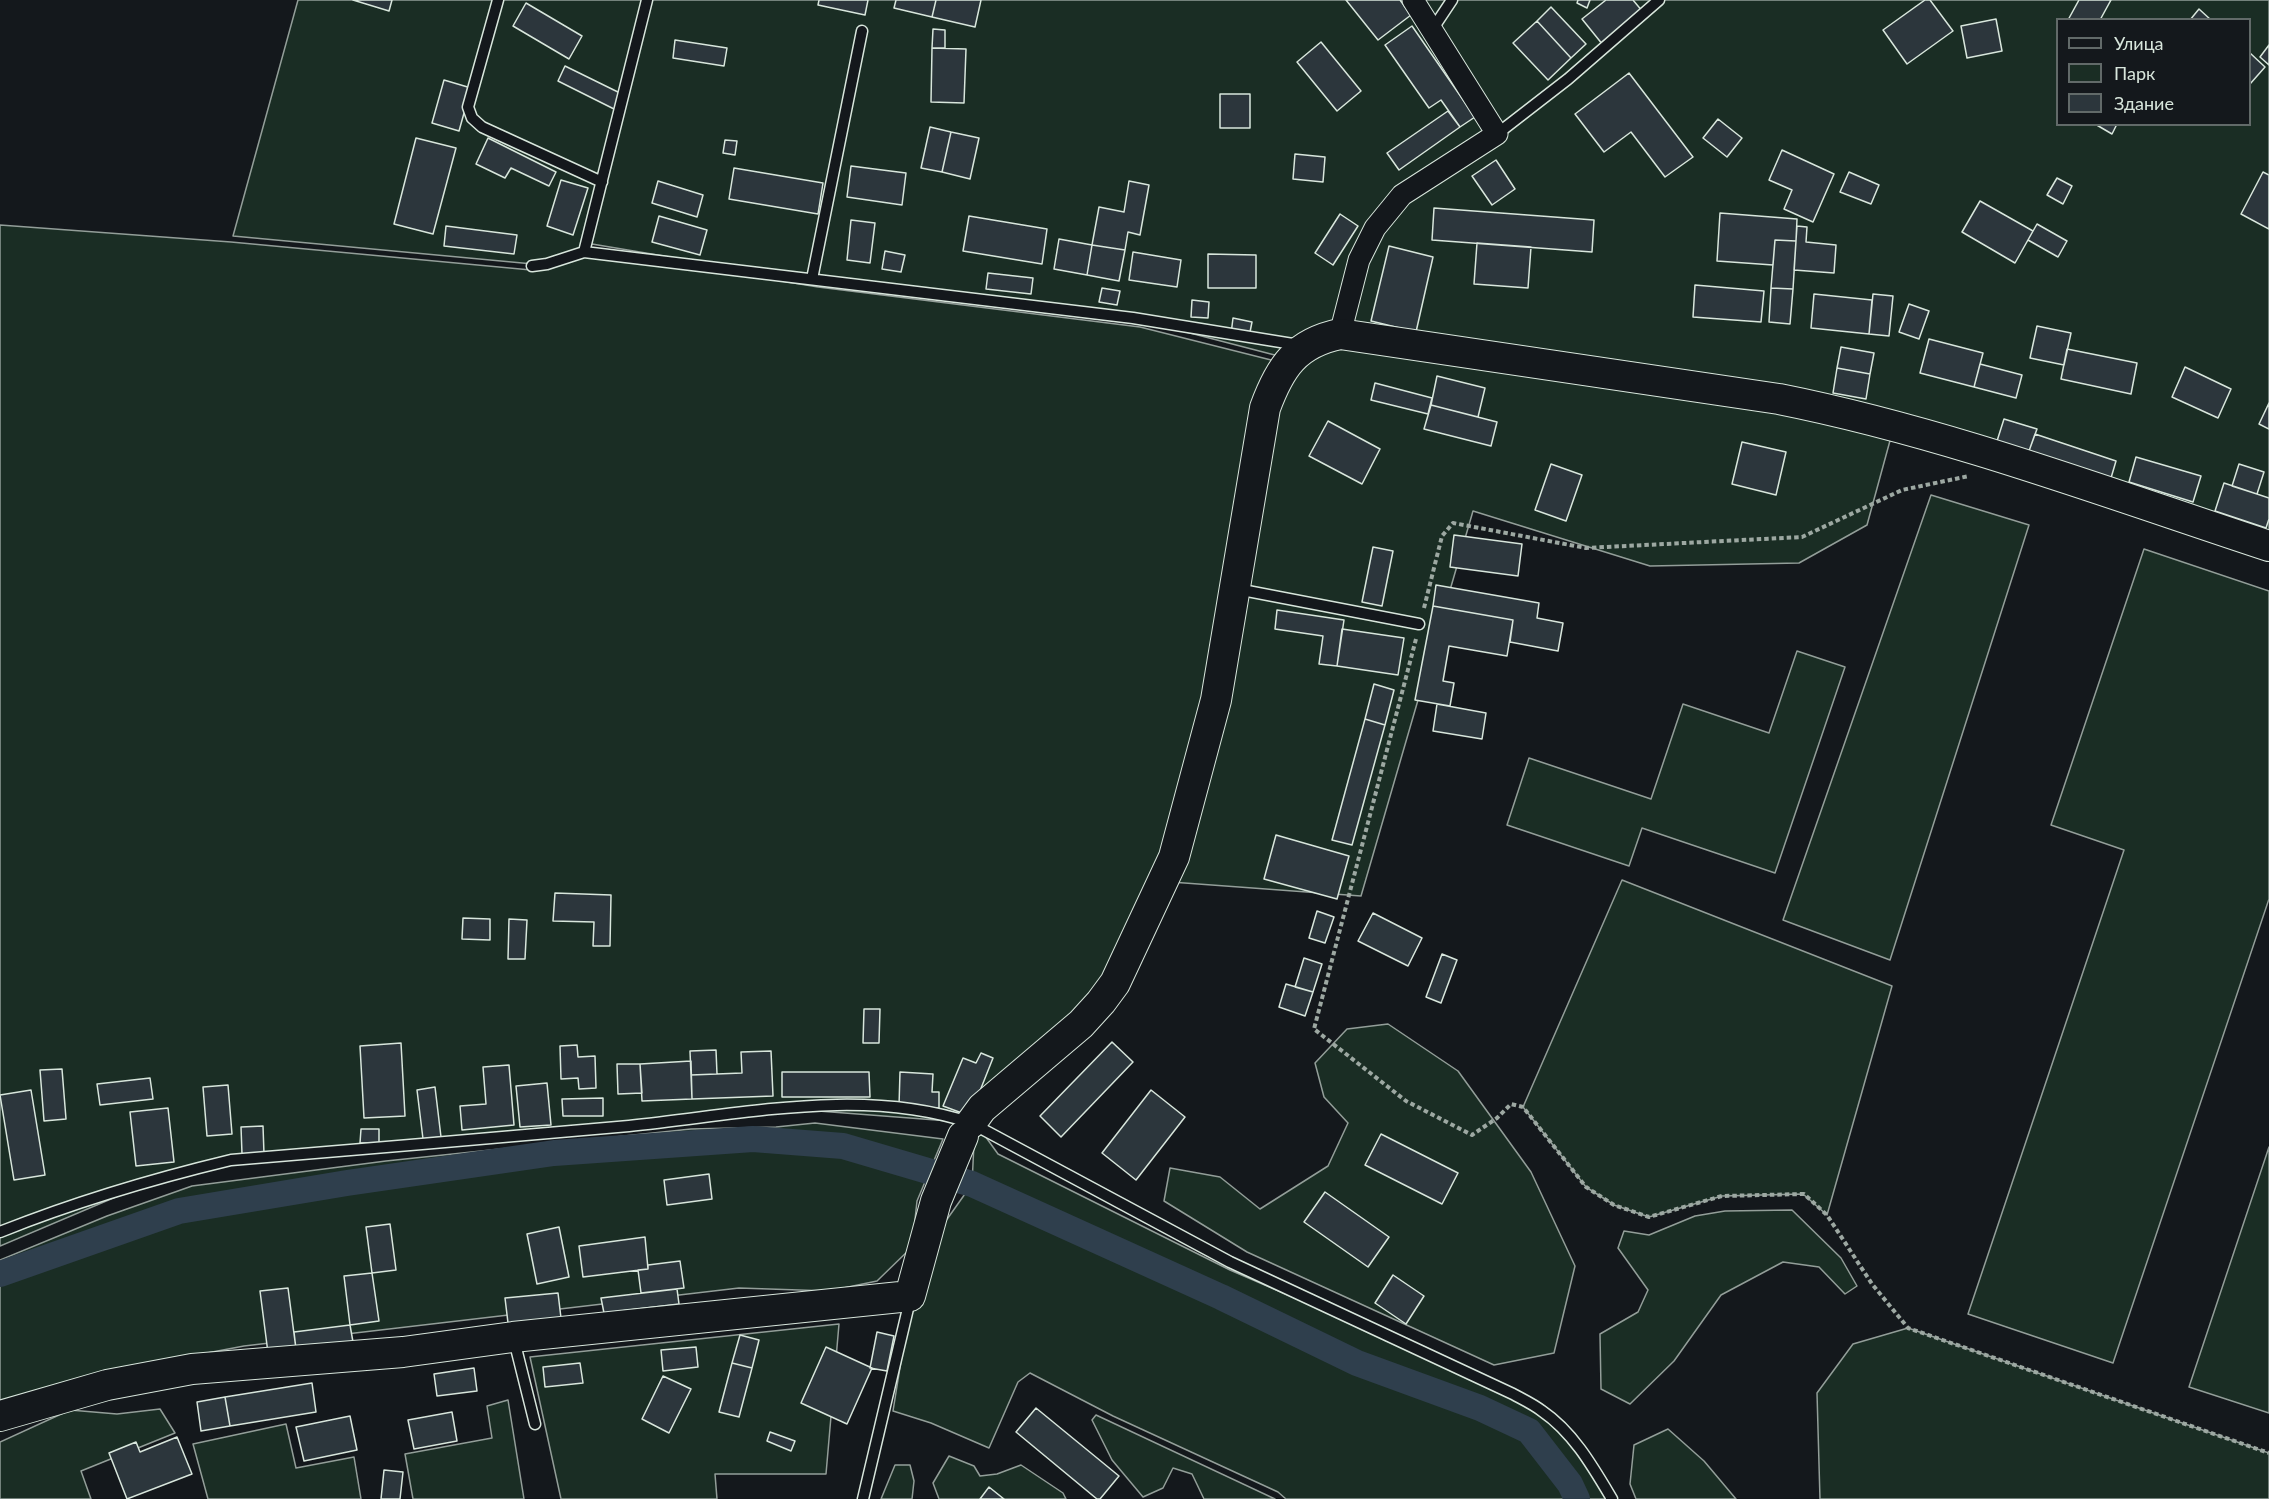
<!DOCTYPE html>
<meta charset="utf-8">
<style>
body{margin:0}
#map{position:relative;width:2269px;height:1499px;overflow:hidden;background:#14181c;font-family:Lato,sans-serif}
canvas{display:block}
.legend{position:absolute;left:2056px;top:18px;width:195px;height:108px;box-sizing:border-box;background:#14181c;border:2px solid #626a69;margin:0;padding:8px 10px;list-style:none;font-size:18px;color:#d8e6dc}
.legend li{display:flex;align-items:center;gap:12px;height:30px}
.legend b{width:30px;border:2px solid #626a69}
</style>
<div id="map">
<canvas width="2269" height="1499"></canvas>
<ul class="legend">
<li><b style="height:8px;background:#14181c"></b>Улица</li>
<li><b style="height:16px;background:#1a2d24"></b>Парк</li>
<li><b style="height:16px;background:#2c363c"></b>Здание</li>
</ul>
</div>
<script>
const context = document.querySelector('canvas').getContext('2d');
context.lineJoin = 'round';
function fill(path, color) { context.fillStyle = color; context.fill(path, 'evenodd'); }
function stroke(path, color, width, dash) { context.strokeStyle = color; context.lineWidth = width; context.lineCap = dash ? 'butt' : 'round'; context.setLineDash(dash || []); context.stroke(path); }
const green = new Path2D(`
 M 298,0 L 2269,0 L 2269,547 L 1894,426 L 1867,525 L 1799,563 L 1650,566 L 1473,511 L 1361,896 L 1171,882 L 1110,998 L 975,1122 L 998,1154 L 1230,1270 L 1522,1396 L 1574,1438 L 1614,1499 L 1286,1499 L 1278,1492 L 1113,1416 L 1030,1373 L 1018,1382 L 989,1448 L 931,1423 L 893,1411 L 911,1299 L 921,1256 L 972,1184 L 975,1123 L 766,1107 L 177,1171 L 0,1246 L 0,225 L 231,242 L 531,270 L 592,250 L 818,287 L 1140,327 L 1283,363 L 1268,409 L 1290,359 L 1140,320 L 783,276 L 592,244 L 533,264 L 233,236 ZM 2058,20 L 2250,20 L 2250,124 L 2058,124 Z
 M 1931,495 L 2029,525 L 1890,960 L 1783,920 Z
 M 2144,549 L 2269,591 L 2269,899 L 2113,1363 L 1968,1314 L 2124,850 L 2051,825 Z
 M 1797,651 L 1845,667 L 1775,873 L 1642,828 L 1629,866 L 1507,825 L 1529,758 L 1651,799 L 1683,704 L 1769,733 Z
 M 1622,880 L 1892,986 L 1827,1215 L 1803,1194 L 1722,1196 L 1649,1217 L 1614,1205 L 1586,1187 L 1523,1107 Z
 M 1388,1024 L 1458,1071 L 1531,1172 L 1575,1266 L 1554,1353 L 1494,1365 L 1247,1252 L 1164,1201 L 1170,1168 L 1220,1177 L 1260,1209 L 1328,1166 L 1348,1123 L 1324,1097 L 1315,1063 L 1347,1029 Z
 M 815,1123 L 943,1139 L 917,1201 L 912,1247 L 877,1281 L 829,1291 L 739,1288 L 244,1346 L 128,1368 L 0,1408 L 0,1260 L 107,1216 L 192,1186 L 386,1161 L 691,1129 L 776,1127 Z
 M 2269,1147 L 2269,1413 L 2189,1387 Z
 M 1792,1210 L 1841,1258 L 1857,1286 L 1845,1294 L 1819,1267 L 1783,1262 L 1721,1295 L 1674,1361 L 1630,1404 L 1601,1389 L 1600,1334 L 1638,1312 L 1648,1290 L 1618,1248 L 1624,1231 L 1649,1235 L 1695,1216 L 1725,1211 Z
 M 839,1324 L 826,1474 L 715,1474 L 717,1499 L 561,1499 L 530,1357 Z
 M 1908,1328 L 2269,1453 L 2269,1499 L 1820,1499 L 1817,1393 L 1853,1344 Z
 M 508,1400 L 524,1499 L 413,1499 L 405,1454 L 492,1438 L 487,1406 Z
 M 160,1409 L 175,1433 L 81,1471 L 91,1499 L 0,1499 L 0,1442 L 70,1410 L 117,1414 Z
 M 1096,1415 L 1275,1499 L 1204,1499 L 1192,1474 L 1173,1468 L 1163,1488 L 1143,1497 L 1112,1460 L 1092,1420 Z
 M 286,1424 L 296,1468 L 354,1457 L 361,1499 L 208,1499 L 193,1444 Z
 M 1668,1429 L 1704,1461 L 1736,1499 L 1636,1499 L 1630,1484 L 1634,1445 Z
 M 949,1456 L 974,1466 L 980,1476 L 997,1474 L 1021,1465 L 1063,1493 L 1066,1499 L 939,1499 L 933,1483 Z
 M 895,1465 L 910,1465 L 914,1481 L 912,1499 L 881,1499 Z`);
const canal = new Path2D(`
 M 0,1274 L 179,1211 L 347,1183 L 554,1153 L 753,1139 L 843,1146 L 972,1184 L 1221,1297 L 1357,1363 L 1480,1408 L 1529,1431 L 1570,1484 L 1577,1499`);
const building = new Path2D(`
 M 353,0 L 392,0 L 389,11 Z
 M 819,0 L 868,0 L 865,15 L 818,5 Z
 M 896,0 L 936,0 L 932,17 L 894,8 Z
 M 936,0 L 981,0 L 975,27 L 932,17 Z
 M 1346,0 L 1400,0 L 1411,15 L 1378,40 Z
 M 1578,0 L 1590,0 L 1587,8 L 1577,3 Z
 M 1606,0 L 1633,0 L 1643,12 L 1603,45 L 1582,19 Z
 M 1925,0 L 1930,0 L 1953,31 L 1907,64 L 1883,30 Z
 M 2079,0 L 2111,0 L 2100,20 L 2068,20 Z
 M 526,3 L 582,36 L 569,59 L 513,26 Z
 M 1551,7 L 1586,44 L 1571,58 L 1537,21 Z
 M 2199,9 L 2211,20 L 2190,20 Z
 M 1996,19 L 2002,51 L 1967,58 L 1961,26 Z
 M 1537,21 L 1571,58 L 1548,80 L 1513,43 Z
 M 1412,26 L 1475,117 L 1460,127 L 1441,100 L 1429,108 L 1385,45 Z
 M 933,29 L 945,30 L 945,48 L 932,48 Z
 M 675,40 L 727,48 L 724,66 L 673,58 Z
 M 1321,42 L 1361,91 L 1337,111 L 1297,62 Z
 M 2269,45 L 2269,65 L 2260,57 Z
 M 932,48 L 966,49 L 964,103 L 931,102 Z
 M 2250,53 L 2265,67 L 2250,84 Z
 M 565,66 L 624,95 L 616,110 L 558,81 Z
 M 1629,73 L 1693,157 L 1665,177 L 1631,132 L 1604,152 L 1575,114 Z
 M 444,80 L 471,88 L 459,131 L 432,123 Z
 M 1220,94 L 1250,94 L 1250,128 L 1220,128 Z
 M 1448,111 L 1460,127 L 1399,170 L 1387,153 Z
 M 1718,119 L 1742,138 L 1727,157 L 1703,138 Z
 M 2095,124 L 2117,124 L 2112,134 Z
 M 930,127 L 951,132 L 942,172 L 921,168 Z
 M 951,132 L 979,138 L 970,179 L 942,172 Z
 M 416,138 L 456,148 L 433,234 L 394,224 Z
 M 488,138 L 556,172 L 549,186 L 511,168 L 505,178 L 476,164 Z
 M 725,140 L 737,141 L 735,155 L 723,153 Z
 M 1782,150 L 1834,174 L 1813,222 L 1784,209 L 1792,190 L 1769,180 Z
 M 1295,154 L 1325,157 L 1323,182 L 1293,179 Z
 M 1496,160 L 1515,189 L 1492,205 L 1472,176 Z
 M 851,166 L 906,173 L 902,205 L 847,197 Z
 M 734,168 L 823,183 L 818,214 L 729,199 Z
 M 1849,172 L 1879,185 L 1871,204 L 1840,192 Z
 M 2263,172 L 2269,175 L 2269,229 L 2241,214 Z
 M 2057,178 L 2072,186 L 2063,204 L 2047,195 Z
 M 561,180 L 588,188 L 573,235 L 547,226 Z
 M 658,181 L 703,195 L 697,217 L 652,203 Z
 M 1129,181 L 1149,185 L 1140,235 L 1128,232 L 1125,250 L 1092,245 L 1099,207 L 1124,212 Z
 M 1980,201 L 2033,231 L 2015,263 L 1962,232 Z
 M 1434,208 L 1594,220 L 1592,252 L 1432,240 Z
 M 1720,213 L 1797,219 L 1796,241 L 1775,240 L 1773,265 L 1717,261 Z
 M 1340,214 L 1358,226 L 1333,265 L 1315,253 Z
 M 659,216 L 707,230 L 700,255 L 652,242 Z
 M 969,216 L 1047,229 L 1042,264 L 963,251 Z
 M 851,220 L 875,223 L 870,263 L 847,260 Z
 M 2037,224 L 2067,241 L 2058,257 L 2028,240 Z
 M 446,226 L 517,235 L 514,254 L 444,246 Z
 M 1797,226 L 1807,227 L 1806,242 L 1836,245 L 1834,273 L 1794,270 Z
 M 1059,239 L 1092,245 L 1087,275 L 1054,269 Z
 M 1775,240 L 1796,241 L 1793,289 L 1771,288 Z
 M 1477,243 L 1531,247 L 1528,288 L 1474,284 Z
 M 1092,245 L 1125,250 L 1119,281 L 1087,275 Z
 M 1389,246 L 1433,257 L 1416,332 L 1371,321 Z
 M 885,251 L 905,255 L 901,272 L 882,269 Z
 M 1133,252 L 1181,260 L 1177,287 L 1129,280 Z
 M 1208,254 L 1256,255 L 1256,288 L 1208,288 Z
 M 988,273 L 1033,278 L 1031,294 L 986,289 Z
 M 1695,285 L 1764,291 L 1761,322 L 1693,317 Z
 M 1102,288 L 1120,291 L 1117,305 L 1099,302 Z
 M 1771,288 L 1793,289 L 1790,324 L 1769,322 Z
 M 1814,294 L 1872,300 L 1869,334 L 1811,328 Z
 M 1873,294 L 1893,296 L 1889,336 L 1869,334 Z
 M 1192,300 L 1209,302 L 1208,318 L 1191,317 Z
 M 1909,304 L 1929,311 L 1919,339 L 1899,332 Z
 M 1233,318 L 1252,322 L 1249,337 L 1231,334 Z
 M 2037,326 L 2071,333 L 2064,365 L 2030,358 Z
 M 1929,339 L 1983,353 L 1974,387 L 1920,373 Z
 M 1841,347 L 1874,353 L 1870,374 L 1837,368 Z
 M 2067,349 L 2137,363 L 2131,394 L 2061,379 Z
 M 1980,364 L 2022,375 L 2016,398 L 1974,387 Z
 M 2185,367 L 2231,389 L 2218,418 L 2172,397 Z
 M 1837,368 L 1870,374 L 1866,399 L 1833,393 Z
 M 1437,376 L 1485,388 L 1478,417 L 1431,405 Z
 M 1375,383 L 1432,398 L 1428,414 L 1371,400 Z
 M 2269,403 L 2269,429 L 2259,424 Z
 M 1431,405 L 1497,422 L 1491,446 L 1424,429 Z
 M 2004,419 L 2037,429 L 2029,451 L 1997,441 Z
 M 1328,421 L 1380,449 L 1362,484 L 1309,456 Z
 M 2035,434 L 2116,461 L 2111,478 L 2029,451 Z
 M 1742,442 L 1786,452 L 1776,495 L 1732,484 Z
 M 2136,457 L 2201,476 L 2193,502 L 2129,482 Z
 M 1551,464 L 1582,475 L 1566,521 L 1535,510 Z
 M 2239,464 L 2264,472 L 2257,494 L 2232,486 Z
 M 2224,483 L 2269,498 L 2269,519 L 2266,528 L 2215,511 Z
 M 1454,535 L 1522,544 L 1518,576 L 1450,567 Z
 M 1373,547 L 1393,551 L 1382,606 L 1362,602 Z
 M 1436,585 L 1539,603 L 1537,618 L 1563,623 L 1558,651 L 1510,642 L 1513,620 L 1433,606 Z
 M 1433,606 L 1513,620 L 1507,656 L 1449,646 L 1443,681 L 1454,683 L 1450,706 L 1415,700 Z
 M 1277,610 L 1344,620 L 1337,666 L 1319,664 L 1323,636 L 1275,629 Z
 M 1342,629 L 1404,638 L 1398,675 L 1337,666 Z
 M 1374,684 L 1394,690 L 1385,725 L 1365,719 Z
 M 1437,704 L 1486,713 L 1482,739 L 1433,731 Z
 M 1365,719 L 1385,725 L 1352,845 L 1332,840 Z
 M 1276,835 L 1349,856 L 1337,899 L 1264,879 Z
 M 555,893 L 611,895 L 610,946 L 593,946 L 594,922 L 553,921 Z
 M 1317,911 L 1334,917 L 1325,943 L 1309,938 Z
 M 1373,913 L 1422,938 L 1408,966 L 1358,941 Z
 M 463,918 L 490,919 L 490,940 L 462,939 Z
 M 509,919 L 527,920 L 525,959 L 508,959 Z
 M 1442,954 L 1457,960 L 1441,1003 L 1426,997 Z
 M 1304,958 L 1322,964 L 1313,992 L 1295,987 Z
 M 1286,984 L 1313,992 L 1305,1016 L 1279,1007 Z
 M 864,1009 L 880,1009 L 879,1043 L 863,1043 Z
 M 1112,1042 L 1133,1062 L 1061,1137 L 1040,1116 Z
 M 401,1043 L 405,1116 L 364,1118 L 360,1046 Z
 M 577,1045 L 578,1057 L 595,1056 L 596,1088 L 579,1089 L 578,1078 L 561,1079 L 560,1046 Z
 M 716,1050 L 717,1074 L 691,1075 L 690,1051 Z
 M 771,1051 L 773,1096 L 692,1099 L 691,1075 L 742,1073 L 741,1052 Z
 M 981,1053 L 993,1058 L 970,1116 L 943,1106 L 963,1058 L 976,1063 Z
 M 691,1061 L 692,1099 L 642,1101 L 640,1064 Z
 M 617,1064 L 640,1064 L 642,1093 L 618,1094 Z
 M 509,1065 L 514,1125 L 462,1130 L 460,1106 L 486,1104 L 483,1067 Z
 M 62,1069 L 66,1119 L 44,1121 L 40,1070 Z
 M 782,1072 L 869,1072 L 870,1097 L 782,1097 Z
 M 900,1072 L 933,1074 L 932,1092 L 939,1092 L 939,1108 L 899,1106 Z
 M 150,1078 L 153,1099 L 100,1105 L 97,1084 Z
 M 547,1083 L 551,1125 L 520,1127 L 516,1086 Z
 M 228,1085 L 232,1134 L 207,1136 L 203,1087 Z
 M 435,1087 L 441,1137 L 423,1139 L 417,1090 Z
 M 31,1090 L 45,1175 L 14,1180 L 0,1095 Z
 M 1151,1090 L 1185,1117 L 1136,1180 L 1102,1153 Z
 M 603,1098 L 603,1116 L 563,1116 L 562,1099 Z
 M 168,1108 L 174,1162 L 136,1166 L 130,1112 Z
 M 263,1126 L 264,1154 L 242,1154 L 241,1127 Z
 M 361,1129 L 379,1129 L 379,1143 L 360,1143 Z
 M 1381,1134 L 1458,1173 L 1442,1204 L 1365,1165 Z
 M 709,1174 L 712,1199 L 667,1205 L 664,1180 Z
 M 1325,1192 L 1389,1237 L 1368,1267 L 1304,1222 Z
 M 390,1224 L 396,1270 L 372,1273 L 366,1227 Z
 M 559,1227 L 569,1277 L 537,1284 L 527,1234 Z
 M 645,1237 L 648,1269 L 583,1277 L 579,1246 Z
 M 680,1261 L 684,1288 L 641,1293 L 638,1270 L 648,1269 L 648,1265 Z
 M 372,1273 L 379,1321 L 350,1325 L 344,1276 Z
 M 1393,1275 L 1424,1296 L 1406,1324 L 1375,1303 Z
 M 288,1288 L 296,1349 L 268,1353 L 260,1291 Z
 M 677,1289 L 679,1304 L 604,1313 L 601,1298 Z
 M 558,1293 L 561,1318 L 508,1323 L 505,1298 Z
 M 350,1325 L 353,1342 L 296,1349 L 294,1332 Z
 M 877,1332 L 894,1336 L 887,1371 L 870,1368 Z
 M 740,1335 L 759,1340 L 752,1368 L 732,1363 Z
 M 696,1347 L 698,1367 L 663,1371 L 661,1350 Z
 M 826,1347 L 872,1368 L 847,1424 L 801,1403 Z
 M 580,1363 L 583,1383 L 545,1387 L 543,1367 Z
 M 732,1363 L 752,1368 L 739,1417 L 719,1412 Z
 M 474,1368 L 477,1391 L 437,1396 L 434,1374 Z
 M 663,1376 L 691,1389 L 669,1433 L 642,1419 Z
 M 312,1383 L 316,1412 L 230,1426 L 225,1397 Z
 M 225,1397 L 230,1426 L 201,1431 L 197,1402 Z
 M 1036,1408 L 1119,1476 L 1100,1499 L 1097,1499 L 1016,1432 Z
 M 452,1412 L 457,1441 L 414,1449 L 408,1420 Z
 M 350,1416 L 357,1450 L 304,1461 L 296,1427 Z
 M 770,1432 L 795,1441 L 791,1451 L 767,1441 Z
 M 177,1437 L 192,1474 L 127,1499 L 109,1453 L 136,1442 L 140,1452 Z
 M 384,1470 L 403,1472 L 400,1499 L 381,1499 Z
 M 989,1487 L 1004,1499 L 980,1499 Z`);
const path = new Path2D(`
 M 1424,608 L 1442,536 L 1453,523 L 1586,548 L 1802,537 L 1902,490 L 1969,476
 M 1416,639 L 1314,1029 L 1406,1101 L 1472,1135 L 1497,1118 L 1511,1104 L 1523,1107 L 1586,1187 L 1614,1205 L 1649,1217 L 1722,1196 L 1804,1194 L 1827,1215 L 1872,1284 L 1908,1328 L 2269,1453`);
const lane = new Path2D(`
 M 498,0 L 468,107 L 472,118 L 482,127 L 602,182
 M 1432,30 L 1452,0
 M 1497,134 L 1568,79 L 1659,0
 M 584,252 L 647,0
 M 532,266 L 547,264 L 584,252 L 1133,318 L 1299,345
 M 812,279 L 862,31
 M 1237,589 L 1419,624
 M 0,1232 C 75,1202 152,1179 231,1160 C 364,1149 496,1138 629,1126 C 741,1115 861,1086 971,1123 L 1230,1262 L 1513,1394 C 1522,1399 1533,1404 1542,1411 C 1573,1432 1593,1467 1612,1499
 M 514,1340 L 535,1424
 M 863,1499 L 910,1300`);
const street = new Path2D(`
 M 1340,334 L 1359,260 L 1375,228 L 1402,195 L 1497,134 L 1413,0`);
const secondary = new Path2D(`
 M 971,1123 L 982,1108 L 1081,1024 L 1101,1002 L 1115,983 L 1174,857 L 1216,700 L 1265,408 C 1280,367 1296,343 1340,334 L 1779,399 C 1945,432 2108,493 2269,546
 M 0,1416 L 107,1385 L 192,1369 L 403,1352 L 513,1337 L 910,1296 L 936,1201 L 963,1136`);
fill(green, '#1a2d24');
stroke(green, '#939e99', 1.5);
stroke(canal, '#2f3f4d', 26);
fill(building, '#2c363c');
stroke(building, '#d8e6dc', 1.5);
stroke(lane, '#d8e6dc', 13);
stroke(street, '#d8e6dc', 23);
stroke(secondary, '#d8e6dc', 32);
stroke(path, '#9da8a2', 4, [4.5, 3]);
stroke(lane, '#14181c', 10);
stroke(street, '#14181c', 21);
stroke(secondary, '#14181c', 30);
</script>
